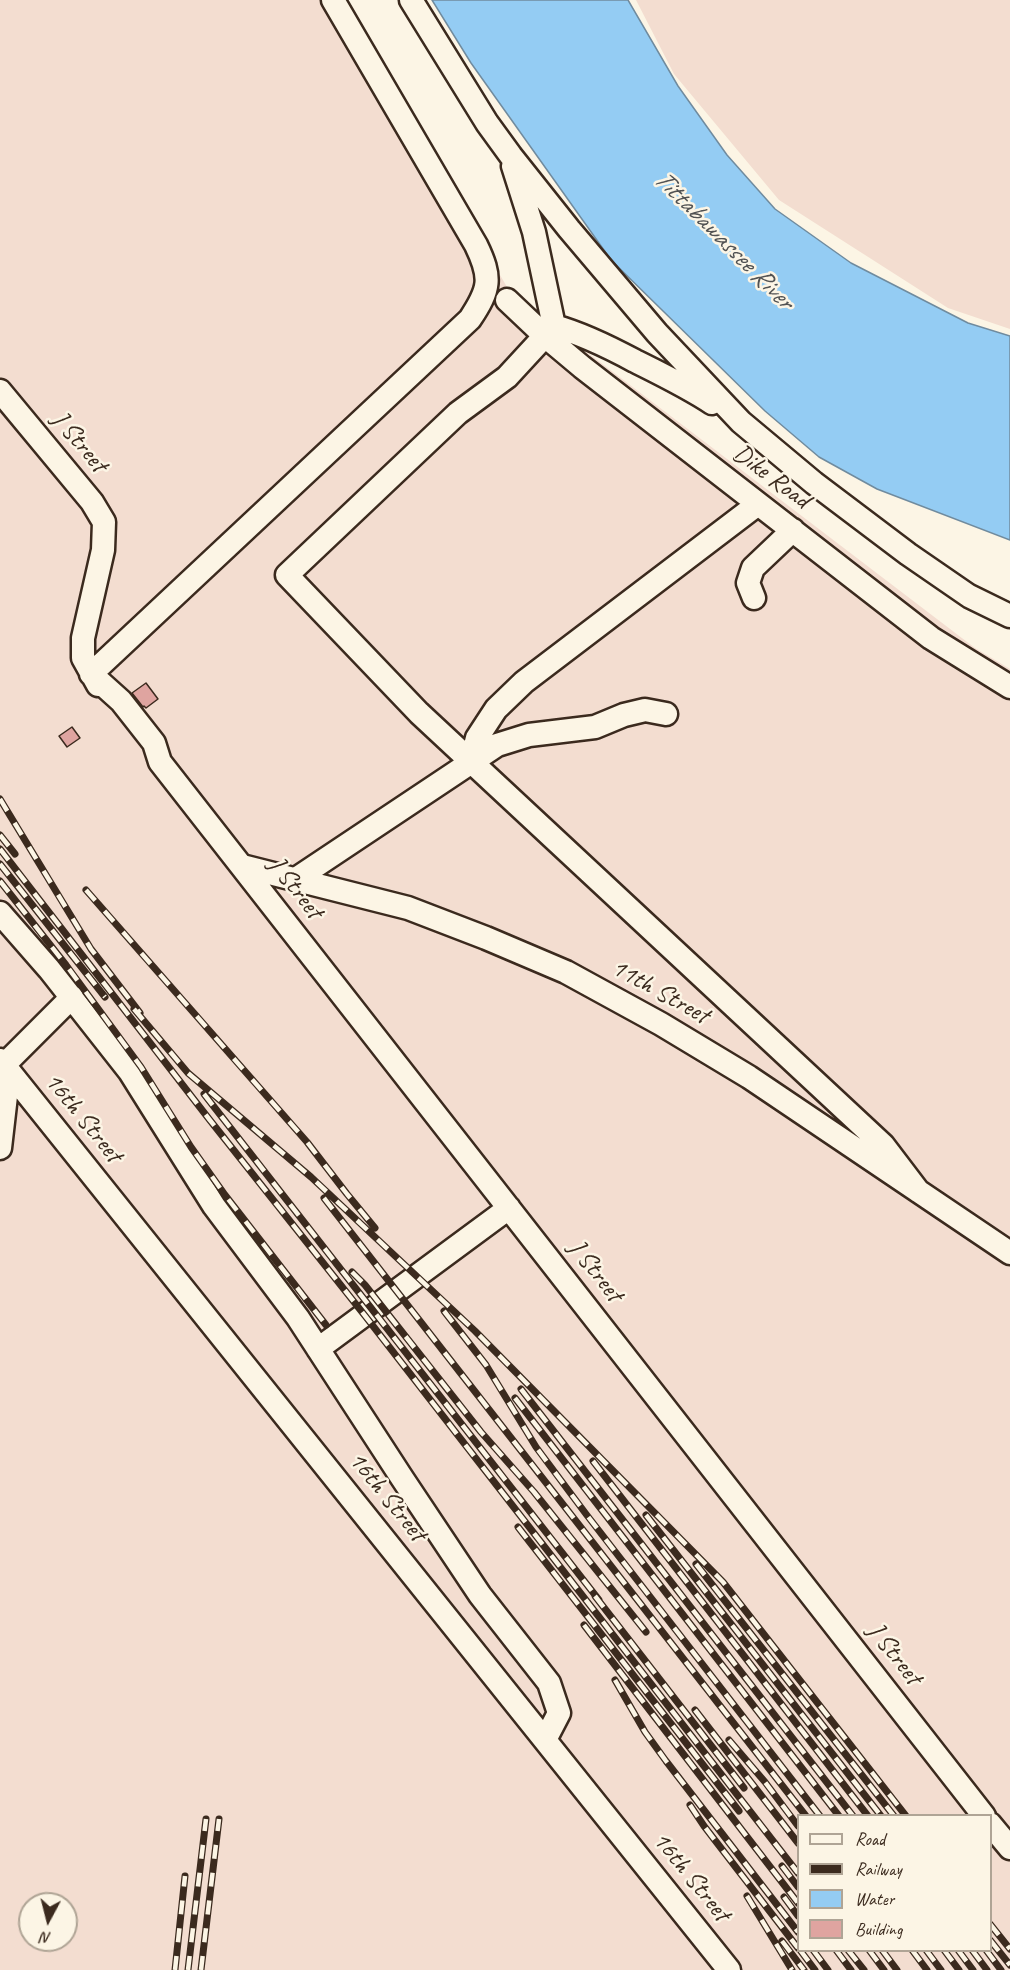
<!DOCTYPE html>
<style>
body{margin:0}
#map{position:relative;width:1010px;height:1970px;overflow:hidden;background:#fcf5e5;font-family:Caveat,sans-serif}
canvas{display:block}
.legend{position:absolute;left:797px;top:1814px;width:195px;height:138px;box-sizing:border-box;background:#fcf5e5;border:2px solid #afa495;margin:0;padding:8px 10px;list-style:none;font-size:18px;color:#3b2a1e}
.legend li{display:flex;align-items:center;gap:12px;height:30px}
.legend b{width:30px;border:2px solid #afa495}
.north{position:absolute;left:18px;top:1892px;width:60px;height:60px;box-sizing:border-box;background:#fcf5e5;border:2px solid #afa495;border-radius:50%;rotate:187deg;font-size:16px;font-weight:700;line-height:24px;text-align:center;color:#3b2a1e}
.north::after{content:'';display:block;margin:auto;width:21px;height:27px;background:#3b2a1e;clip-path:polygon(50% 0,100% 100%,50% 72%,0 100%)}
</style>
<div id="map">
<canvas width="1010" height="1970"></canvas>
<ul class="legend">
<li><b style="height:8px;background:#fcf5e5"></b>Road</li>
<li><b style="height:8px;background:#3b2a1e"></b>Railway</li>
<li><b style="height:16px;background:#94ccf3"></b>Water</li>
<li><b style="height:16px;background:#dfa4a0"></b>Building</li>
</ul>
<div class="north">N</div>
</div>
<script>
const context = document.querySelector('canvas').getContext('2d');
context.lineJoin = 'round';
function fill(path, color) { context.fillStyle = color; context.fill(path, 'evenodd'); }
function stroke(path, color, width, dash) { context.strokeStyle = color; context.lineWidth = width; context.lineCap = dash ? 'butt' : 'round'; context.setLineDash(dash || []); context.stroke(path); }
function drawText(font, color, halo, rows, align = 'center') {
  context.font = font + ' Caveat,sans-serif'; context.lineWidth = 5; context.setLineDash([]); context.textBaseline = 'middle'; context.strokeStyle = halo; context.fillStyle = color; for (const [text, x, y, turn = 0] of rows) {
    context.save(); context.translate(x, y); context.rotate((+turn || 0) * Math.PI / 180); context.textAlign = isNaN(turn) ? turn : align; if (halo) context.strokeText(text, 0, 0); context.fillText(text, 0, 0); context.restore();
  }
}
const built = new Path2D(`
 M 0,0 L 339,0 L 507,287 L 534,316 L 571,340 L 975,648 L 1010,669 L 1010,1970 L 0,1970 ZM 798,1816 L 990,1816 L 990,1950 L 798,1950 ZM 30,1904 L 66,1904 L 66,1940 L 30,1940 Z
 M 636,0 L 1010,0 L 1010,329 L 948,308 L 779,200 L 674,74 Z`);
const water = new Path2D(`
 M 432,0 L 628,0 L 678,86 L 727,155 L 775,209 L 851,263 L 968,323 L 1010,336 L 1010,540 L 877,489 L 819,457 L 765,411 L 611,260 L 471,63 Z`);
const building = new Path2D(`
 M 146,683 L 158,699 L 146,708 L 144,706 L 143,707 L 132,693 Z
 M 72,727 L 80,738 L 67,747 L 59,736 Z`);
const minor = new Path2D(`
 M 411,0 L 487,123 L 511,156 L 569,229 L 657,333 L 741,422 L 814,483 L 908,554 L 969,596 L 1010,616
 M 513,166 L 534,232 L 554,326 C 583,334 609,347 635,361 C 661,374 688,387 712,403
 M 507,300 L 545,336 L 582,367 L 931,638 L 1010,687
 M 554,326 L 507,377 L 458,413 L 287,575 L 419,713 L 883,1145 L 918,1191
 M 0,391 L 92,502 L 104,522 L 103,550 L 83,638 L 83,658 L 98,685
 M 754,598 L 748,583 L 753,568 L 793,530
 M 91,674 L 121,701 L 154,743 L 160,762 L 984,1816
 M 91,674 L 470,319 C 490,289 492,278 476,245 L 333,0
 M 471,762 L 477,738 L 496,709 L 524,682 L 758,504
 M 242,866 L 408,908 L 486,938 L 566,972 L 661,1024 L 749,1077 L 1010,1253
 M 296,879 L 497,745 L 529,735 L 595,727 L 624,715 L 645,710 L 666,714
 M 0,913 L 49,969 L 130,1072 L 214,1206 L 298,1318 L 402,1478 L 480,1595 L 549,1683 L 559,1713 L 545,1740
 M 0,1060 L 729,1970
 M 4,1065 L 72,997
 M 0,1148 L 7,1087 L 11,1074
 M 318,1349 L 509,1208
 M 990,1824 L 1010,1848`);
const rail = new Path2D(`
 M 0,799 L 91,949 L 140,1013
 M 0,835 L 15,854
 M 0,849 L 209,1119 L 366,1317 L 798,1873
 M 0,864 L 105,997
 M 0,881 L 66,965 L 141,1067 L 191,1147 L 225,1195 L 326,1325
 M 86,890 L 307,1142 L 347,1194 L 375,1228
 M 134,1009 L 188,1073 L 311,1177 L 475,1331 L 723,1582 L 906,1816
 M 204,1094 L 599,1600
 M 324,1198 L 806,1816
 M 352,1272 L 365,1285 L 481,1432 L 534,1492 L 646,1632
 M 444,1311 L 486,1365 L 536,1447 L 586,1514 L 820,1816
 M 521,1389 L 853,1816
 M 515,1398 L 839,1816
 M 593,1461 L 868,1816
 M 646,1515 L 881,1816
 M 518,1527 L 739,1811
 M 696,1564 L 894,1816
 M 595,1596 L 744,1788
 M 584,1625 L 798,1903
 M 615,1680 L 645,1732 L 666,1761 L 798,1932
 M 695,1710 L 798,1843
 M 729,1740 L 765,1782 L 798,1826
 M 690,1805 L 704,1826 L 798,1948
 M 782,1866 L 798,1887
 M 747,1896 L 792,1970
 M 784,1897 L 798,1916
 M 990,1924 L 1010,1949
 M 990,1940 L 1010,1965
 M 782,1941 L 804,1970
 M 800,1950 L 815,1970
 M 813,1950 L 828,1970
 M 836,1950 L 851,1970
 M 848,1950 L 864,1970
 M 869,1950 L 884,1970
 M 882,1950 L 897,1970
 M 912,1950 L 927,1970
 M 926,1950 L 941,1970
 M 944,1950 L 959,1970
 M 958,1950 L 973,1970
 M 972,1950 L 987,1970
 M 986,1950 L 1001,1970
 M 175,1970 L 185,1876
 M 188,1970 L 206,1819
 M 201,1970 L 219,1819`);
const streetNames = [
 ["J Street",79,442,50],
 ["Dike Road",771,477,37],
 ["J Street",295,888,52],
 ["11th Street",660,992,29],
 ["16th Street",83,1118,51],
 ["J Street",595,1271,52],
 ["16th Street",387,1497,51],
 ["J Street",894,1654,52],
 ["16th Street",691,1877,51]
];
const waterNames = [
 ["Tittabawassee River",723,240,45]
];
fill(built, '#f3ddd0');
fill(water, '#94ccf3');
stroke(water, '#708b9e', 1.5);
fill(building, '#dfa4a0');
stroke(building, '#3b2a1e', 1.5);
stroke(minor, '#3b2a1e', 27);
stroke(minor, '#fcf5e5', 22);
stroke(rail, '#3b2a1e', 7);
stroke(rail, '#fcf5e5', 4.5, [14]);
drawText('26px', '#3b2a1e', '#fcf5e5', streetNames);
drawText('italic 27px', '#515253', '#fcf5e5', waterNames);
</script>
